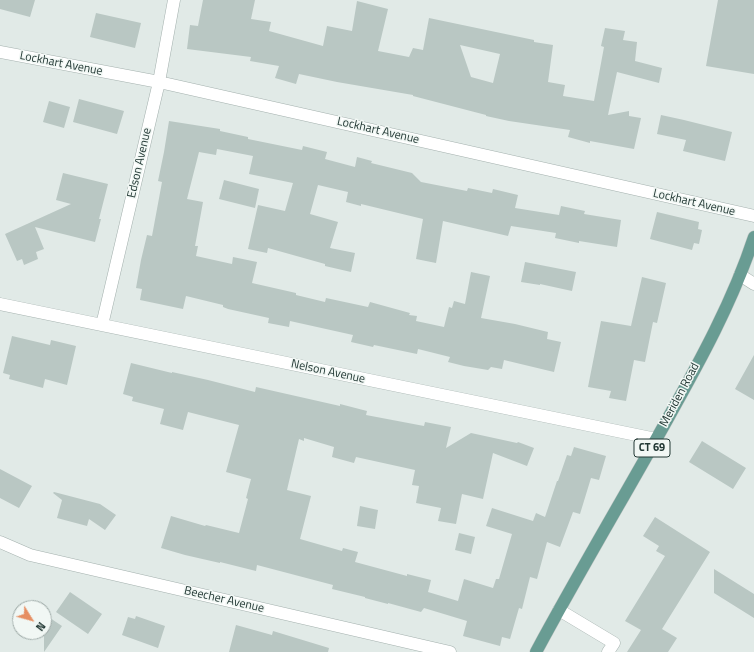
<!DOCTYPE html>
<style>
body{margin:0}
#map{position:relative;width:754px;height:652px;overflow:hidden;background:#e1eae7;font-family:"Titillium Web",sans-serif}
canvas{display:block}
.north{position:absolute;left:12px;top:600px;width:40px;height:40px;box-sizing:border-box;background:#f1f7f4;border:1px solid #9faba8;border-radius:50%;rotate:127deg;font-size:11px;font-weight:700;line-height:16px;text-align:center;color:#233935}
.north::after{content:'';display:block;margin:auto;width:14px;height:18px;background:#e68f63;clip-path:polygon(50% 0,100% 100%,50% 72%,0 100%)}
</style>
<div id="map">
<canvas width="754" height="652"></canvas>
<div class="north">N</div>
</div>
<script>
const context = document.querySelector('canvas').getContext('2d');
context.lineJoin = 'round';
function fill(path, color) { context.fillStyle = color; context.fill(path, 'evenodd'); }
function stroke(path, color, width, dash) { context.strokeStyle = color; context.lineWidth = width; context.lineCap = dash ? 'butt' : 'round'; context.setLineDash(dash || []); context.stroke(path); }
function drawText(font, color, halo, rows, align = 'center') {
  context.font = font + ' "Titillium Web",sans-serif'; context.lineWidth = 3; context.setLineDash([]); context.textBaseline = 'middle'; context.strokeStyle = halo; context.fillStyle = color; for (const [text, x, y, turn = 0] of rows) {
    context.save(); context.translate(x, y); context.rotate((+turn || 0) * Math.PI / 180); context.textAlign = isNaN(turn) ? turn : align; if (halo) context.strokeText(text, 0, 0); context.fillText(text, 0, 0); context.restore();
  }
}
const building = new Path2D(`
 M 0,0 L 35,0 L 30,17 L 0,9 Z
 M 203,0 L 255,0 L 251,19 L 271,22 L 269,31 L 323,46 L 327,26 L 352,31 L 357,1 L 388,9 L 378,51 L 409,57 L 413,48 L 423,50 L 429,18 L 534,40 L 534,42 L 553,45 L 548,82 L 565,85 L 563,96 L 594,101 L 604,47 L 601,46 L 605,28 L 625,31 L 623,40 L 637,42 L 635,61 L 662,68 L 659,83 L 617,72 L 608,115 L 629,111 L 629,116 L 641,118 L 634,149 L 590,141 L 590,143 L 568,137 L 570,130 L 509,121 L 486,116 L 486,115 L 413,96 L 413,95 L 337,82 L 299,74 L 296,84 L 275,78 L 279,66 L 250,61 L 251,57 L 187,49 L 190,25 L 198,26 ZM 460,45 L 500,54 L 493,83 L 471,77 Z
 M 718,0 L 754,0 L 754,74 L 706,66 Z
 M 96,13 L 141,23 L 135,48 L 90,37 Z
 M 79,99 L 124,111 L 117,134 L 73,122 Z
 M 49,101 L 70,107 L 64,128 L 43,122 Z
 M 661,115 L 684,120 L 732,132 L 725,161 L 683,151 L 686,140 L 657,134 Z
 M 169,121 L 220,129 L 220,131 L 248,137 L 248,139 L 302,150 L 303,146 L 327,152 L 325,159 L 355,167 L 357,157 L 372,161 L 371,163 L 412,173 L 421,182 L 467,191 L 468,188 L 492,193 L 493,189 L 518,195 L 515,208 L 559,215 L 561,206 L 585,211 L 584,214 L 621,220 L 617,247 L 579,241 L 579,243 L 555,238 L 556,233 L 511,226 L 508,236 L 443,221 L 436,263 L 416,259 L 423,219 L 361,204 L 361,206 L 346,202 L 348,192 L 318,185 L 310,214 L 338,222 L 330,248 L 355,253 L 351,272 L 325,266 L 325,264 L 268,248 L 267,253 L 248,249 L 258,205 L 285,211 L 293,183 L 249,174 L 253,156 L 217,149 L 216,155 L 199,152 L 187,199 L 203,202 L 195,246 L 198,246 L 196,256 L 232,264 L 233,257 L 257,262 L 252,283 L 296,293 L 296,295 L 325,302 L 326,298 L 368,307 L 370,302 L 410,313 L 409,315 L 417,316 L 416,321 L 444,327 L 449,307 L 452,308 L 454,301 L 465,304 L 471,272 L 490,276 L 481,318 L 515,324 L 548,332 L 547,339 L 561,342 L 554,372 L 504,360 L 502,369 L 491,367 L 488,370 L 464,366 L 448,362 L 450,357 L 418,349 L 417,354 L 374,345 L 373,347 L 351,342 L 353,335 L 290,321 L 289,327 L 268,323 L 269,318 L 228,309 L 223,307 L 223,305 L 186,296 L 183,309 L 140,300 L 142,289 L 136,288 L 141,260 L 147,235 L 152,236 L 162,182 L 158,181 L 164,152 Z
 M 63,173 L 108,184 L 99,219 L 101,219 L 95,242 L 35,227 L 44,249 L 36,252 L 38,259 L 24,265 L 22,259 L 17,261 L 5,234 L 71,204 L 56,200 Z
 M 224,180 L 259,189 L 255,208 L 219,199 Z
 M 657,212 L 699,222 L 698,229 L 702,230 L 699,244 L 694,243 L 692,250 L 650,239 Z
 M 525,262 L 576,272 L 572,291 L 540,284 L 540,285 L 521,282 Z
 M 642,277 L 666,283 L 657,323 L 653,322 L 645,362 L 634,360 L 626,401 L 609,398 L 611,391 L 588,387 L 601,321 L 631,326 Z
 M 12,336 L 50,345 L 51,340 L 76,346 L 67,385 L 45,379 L 43,388 L 9,379 L 10,375 L 3,373 Z
 M 754,355 L 754,400 L 735,389 Z
 M 131,363 L 172,373 L 172,372 L 208,380 L 255,392 L 256,387 L 340,406 L 340,404 L 367,411 L 366,415 L 424,426 L 425,422 L 451,427 L 446,448 L 471,433 L 517,443 L 518,442 L 534,448 L 527,466 L 493,453 L 483,499 L 462,494 L 456,524 L 438,521 L 441,508 L 416,503 L 419,486 L 412,485 L 415,470 L 356,457 L 354,463 L 332,457 L 334,447 L 304,438 L 304,441 L 299,439 L 287,490 L 311,496 L 300,539 L 342,551 L 343,548 L 358,552 L 355,562 L 407,576 L 407,574 L 431,580 L 428,592 L 458,601 L 464,579 L 493,588 L 496,579 L 499,579 L 512,534 L 486,526 L 492,508 L 533,521 L 536,513 L 545,517 L 557,481 L 558,481 L 567,455 L 571,456 L 574,447 L 606,456 L 599,480 L 591,478 L 580,514 L 573,512 L 560,547 L 547,542 L 537,579 L 530,577 L 522,609 L 519,608 L 510,639 L 502,637 L 500,646 L 463,636 L 467,621 L 424,608 L 421,612 L 388,603 L 388,604 L 365,598 L 365,597 L 332,589 L 333,585 L 257,565 L 256,571 L 220,562 L 220,563 L 185,555 L 161,548 L 171,516 L 205,526 L 206,525 L 239,533 L 248,499 L 246,498 L 251,479 L 226,472 L 239,425 L 188,412 L 183,430 L 160,424 L 164,409 L 132,401 L 133,397 L 123,394 Z
 M 702,441 L 746,468 L 733,489 L 689,462 Z
 M 0,469 L 32,486 L 19,508 L 0,498 Z
 M 54,492 L 100,504 L 116,515 L 105,530 L 89,519 L 87,526 L 57,518 L 62,500 L 53,493 Z
 M 360,506 L 378,510 L 375,529 L 357,526 Z
 M 655,517 L 710,552 L 662,629 L 677,638 L 668,652 L 627,652 L 641,630 L 625,621 L 665,556 L 656,551 L 659,546 L 643,536 Z
 M 459,533 L 475,537 L 471,554 L 455,550 Z
 M 714,569 L 754,594 L 754,618 L 714,593 Z
 M 70,592 L 102,614 L 88,634 L 56,612 Z
 M 44,614 L 62,626 L 44,652 Z
 M 136,616 L 165,626 L 158,648 L 122,635 L 128,617 L 135,619 Z
 M 236,625 L 272,635 L 273,631 L 329,648 L 328,652 L 229,652 Z`);
const minor = new Path2D(`
 M 0,52 L 159,82 L 754,216
 M 740,275 L 754,284
 M 0,304 L 656,439
 M 102,325 L 159,82 L 174,0
 M 0,542 L 30,555 L 450,652
 M 559,610 L 614,643 L 608,652`);
const major = new Path2D(`
 M 536,652 C 578,574 624,497 667,420 C 700,361 733,301 754,237`);
const shields = [
 [652,448,36]
];
const shieldNames = [
 ["CT 69",652,448]
];
const streetNames = [
 ["Lockhart Avenue",61,64,11],
 ["Lockhart Avenue",378,131,13],
 ["Edson Avenue",140,163,-77],
 ["Lockhart Avenue",694,203,13],
 ["Nelson Avenue",328,372,12],
 ["Meriden Road",680,395,-62],
 ["Beecher Avenue",224,600,13]
];
fill(building, '#b9c7c3');
stroke(minor, '#a4b1ae', 13);
stroke(major, '#bdc4c2', 13);
stroke(minor, '#fff', 12);
stroke(major, '#699c93', 12);
for (const [x, y, w] of shields) { const box = new Path2D(); box.roundRect(x - w / 2, y - 9, w, 18, 3); context.fillStyle = '#f1f7f4'; context.fill(box); stroke(box, '#233935', 1); }
drawText('bold 11px', '#233935', null, shieldNames);
drawText('12px', '#233935', '#f1f7f4', streetNames);
</script>
